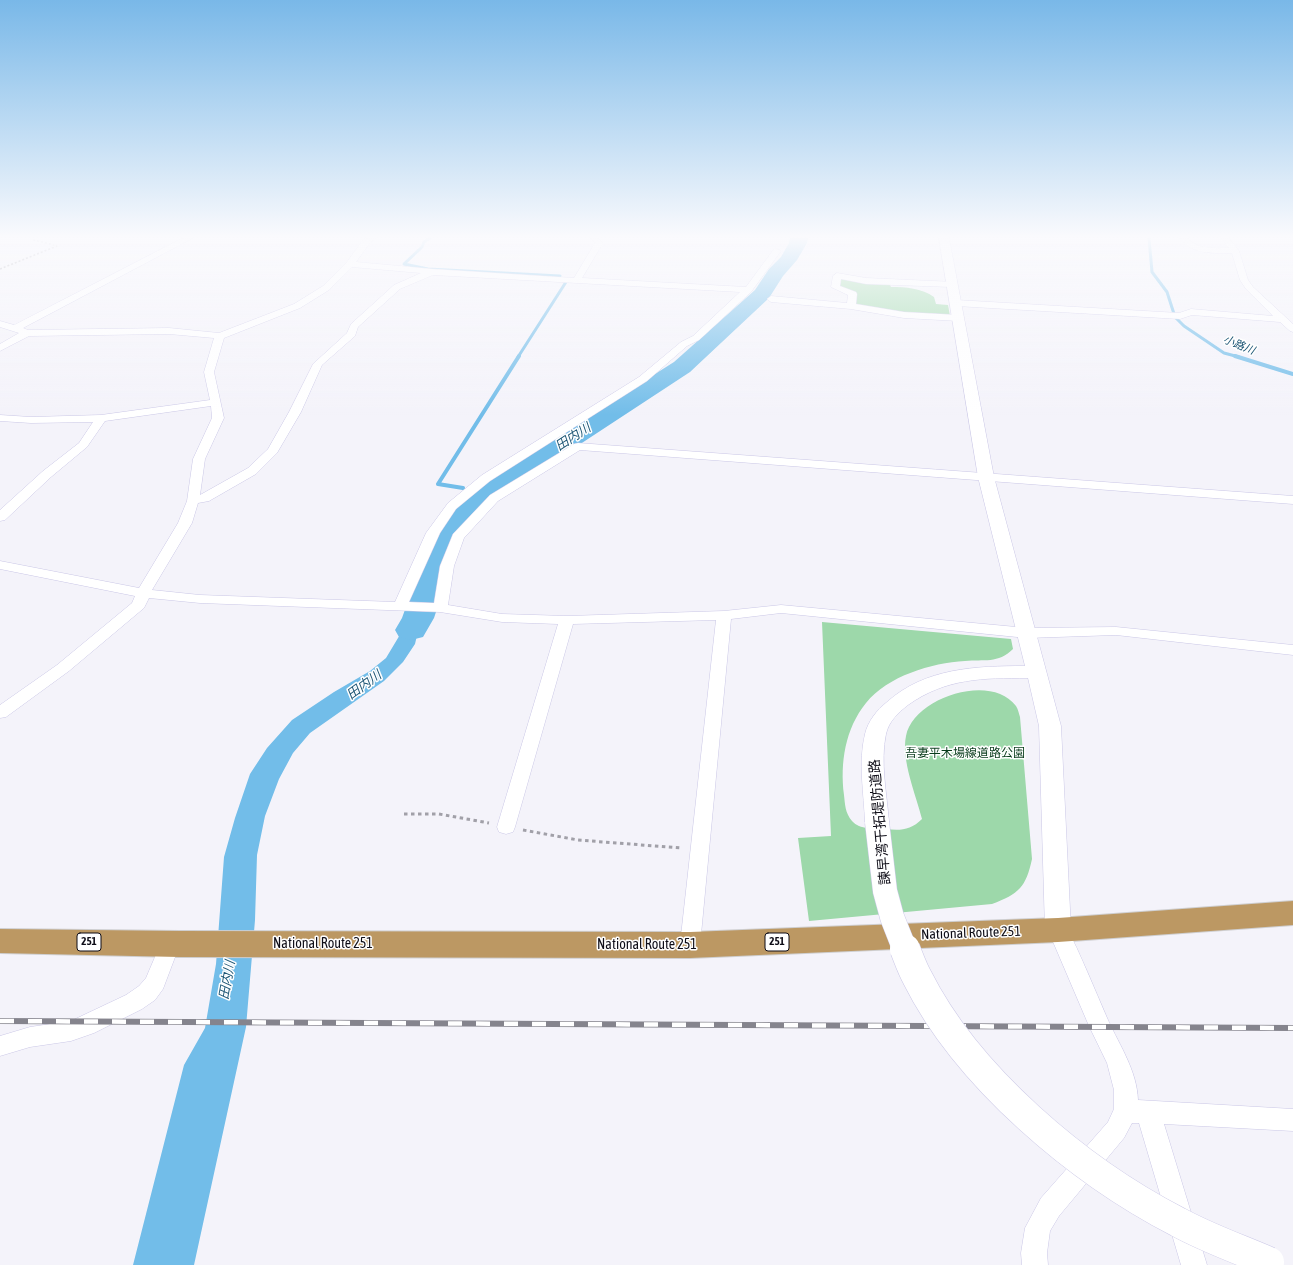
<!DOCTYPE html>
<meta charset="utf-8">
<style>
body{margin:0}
canvas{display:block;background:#f4f3fa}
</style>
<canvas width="1293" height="1265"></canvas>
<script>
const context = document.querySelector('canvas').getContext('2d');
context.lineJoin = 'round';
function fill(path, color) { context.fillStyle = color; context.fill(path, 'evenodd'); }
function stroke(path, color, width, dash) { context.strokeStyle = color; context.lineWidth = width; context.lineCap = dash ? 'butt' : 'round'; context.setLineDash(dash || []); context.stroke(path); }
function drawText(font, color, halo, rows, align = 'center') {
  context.font = font + ' "Asap Condensed","Noto Sans JP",sans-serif'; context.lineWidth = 3; context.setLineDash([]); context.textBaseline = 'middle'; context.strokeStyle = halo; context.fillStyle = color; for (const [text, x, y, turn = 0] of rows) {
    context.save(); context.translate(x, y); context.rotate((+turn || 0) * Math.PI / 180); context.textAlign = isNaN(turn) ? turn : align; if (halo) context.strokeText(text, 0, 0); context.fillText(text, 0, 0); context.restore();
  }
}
const green = new Path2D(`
 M 840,278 L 889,283 L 891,287 C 905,287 922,288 934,297 L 936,304 L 948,305 L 950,316 L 906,314 L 854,305 L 855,293 L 838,286 Z
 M 822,622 L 1011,639 L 1013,649 C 998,664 984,659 965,661 C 931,663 888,676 866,703 C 845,729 840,763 844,795 C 845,804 845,813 852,821 C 860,830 874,828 886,829 C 900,831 911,830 922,819 C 916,795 901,760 906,736 C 913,698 991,672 1016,706 C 1018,709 1019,714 1020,717 L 1032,859 C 1026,887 1019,894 992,904 L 809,921 L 798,838 L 831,836 Z`);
const water = new Path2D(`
 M 428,588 L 415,644 L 403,662 L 384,681 L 310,733 L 293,753 L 279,779 L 265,816 L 257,855 L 255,920 L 246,1027 L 194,1265 L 133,1265 L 184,1065 L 205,1028 L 216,964 L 224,857 L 235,818 L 250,774 L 267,748 L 292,720 L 334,692 L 370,671 L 386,658 Z`);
const streamFar1 = new Path2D(`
 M 430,238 L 424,242 L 422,247 L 404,264 L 428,269 L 560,276
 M 1149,238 L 1152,272 L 1167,292 L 1175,317 L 1184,326 L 1224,353 L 1239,357
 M 518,357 L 566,282`);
const stream = new Path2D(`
 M 1235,356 L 1293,374
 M 463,488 L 438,484 L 519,356
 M 479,490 L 488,492`);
const river = new Path2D(`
 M 790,238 L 808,238 L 807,243 L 797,260 L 783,276 L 769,298 L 690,372 L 498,498 L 483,511 L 460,539 L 434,618 L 423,637 L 411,640 L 399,637 L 395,630 L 402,618 L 431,537 L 463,499 L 478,486 L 674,362 L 755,290 L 769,269 L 781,257 L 789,243 Z`);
const pathFar1 = new Path2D(`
 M 0,269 L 57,246 L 34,240 L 33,238`);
const path = new Path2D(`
 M 404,814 L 439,814 L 489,823
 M 523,830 L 578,840 L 681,848`);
const minor = new Path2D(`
 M 183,238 L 193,238 L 23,328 L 28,330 L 169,328 L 219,333 L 294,304 L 323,286 L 347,262 L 363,240 L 367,238 L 376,238 L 369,244 L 356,262 L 432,269 L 574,278 L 595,243 L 590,238 L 598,238 L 603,243 L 582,278 L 746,287 L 774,249 L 777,249 L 781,251 L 751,292 L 699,340 L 687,346 L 647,381 L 490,481 L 456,509 L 440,533 L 409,602 L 434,603 L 440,566 L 453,534 L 490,495 L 574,444 L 578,443 L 1293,496 L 1293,504 L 580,450 L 498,501 L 464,538 L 454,566 L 448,605 L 502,614 L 567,616 L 724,611 L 781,605 L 1027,628 L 1116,627 L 1293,645 L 1293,655 L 1116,635 L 1027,638 L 781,613 L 731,619 L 700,945 L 697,951 L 690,954 L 683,951 L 680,945 L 716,620 L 573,624 L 515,827 L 513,832 L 506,834 L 499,832 L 497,827 L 558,624 L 502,622 L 440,612 L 200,603 L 149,598 L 144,608 L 69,671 L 6,717 L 0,718 L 0,705 L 57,665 L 132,603 L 135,596 L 0,569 L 0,561 L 139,588 L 178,523 L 187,501 L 193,459 L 212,418 L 211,406 L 105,421 L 87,447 L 51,477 L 5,520 L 0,521 L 0,510 L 43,471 L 79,443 L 93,422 L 31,423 L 0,421 L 0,415 L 31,417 L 101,415 L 210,400 L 204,372 L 214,338 L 169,334 L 29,336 L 0,351 L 0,344 L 19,333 L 0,327 L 0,321 L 14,325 ZM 352,267 L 421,273 L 394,285 L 351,324 L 347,333 L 313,364 L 289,412 L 268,449 L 248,468 L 200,495 L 205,459 L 224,418 L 214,372 L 224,338 L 300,308 L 329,290 ZM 433,275 L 740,292 L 693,336 L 681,342 L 639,377 L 482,475 L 448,503 L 426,533 L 395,602 L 200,595 L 152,590 L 192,523 L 198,503 L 209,501 L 256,474 L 277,453 L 301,412 L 322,365 L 355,336 L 358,327 L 400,289 Z
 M 1180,238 L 1188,238 C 1197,250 1215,248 1229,248 L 1221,238 L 1229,238 L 1239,251 L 1248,280 L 1253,287 L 1293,324 L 1293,332 L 1290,331 L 1280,322 L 1192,315 L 1180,319 L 956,306 L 951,303 L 956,300 L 1179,313 L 1191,309 L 1273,316 L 1246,289 L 1240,280 L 1232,253 C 1213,253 1192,255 1180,238 Z
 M 837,273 L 866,278 L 955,282 L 956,284 L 955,286 L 952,287 L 866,284 L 841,279 L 840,286 L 856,292 L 857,294 L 856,304 L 904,312 L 959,315 L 964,318 L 959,321 L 904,318 L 851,309 L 771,302 L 767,299 L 771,296 L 847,303 L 848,295 L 831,287 L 833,276 Z
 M 1058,922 L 1065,924 C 1081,955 1094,988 1108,1020 C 1120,1046 1137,1071 1138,1100 L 1293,1109 L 1293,1131 L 1164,1124 L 1207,1265 L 1181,1265 L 1139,1123 L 1132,1123 L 1124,1138 L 1059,1216 L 1050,1231 L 1047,1253 L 1048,1265 L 1022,1265 L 1021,1253 L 1025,1228 L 1041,1198 L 1108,1122 L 1114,1109 L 1114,1090 L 1107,1063 L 1089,1026 L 1048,930 L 1051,924 Z
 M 170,935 L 177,938 L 180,944 L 163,989 L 155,1000 L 142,1009 L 94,1033 L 71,1041 L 30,1047 L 0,1056 L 0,1036 L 30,1027 L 71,1021 L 126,995 L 139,986 L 146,978 L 163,938 Z`);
const tertiary = new Path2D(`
 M 939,238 L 949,238 L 994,477 L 1061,726 L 1071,930 L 1067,937 L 1058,941 L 1049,937 L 1045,930 L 1039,726 L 1028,678 C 983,678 946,678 908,705 C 898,713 889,721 886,734 C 880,762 887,794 889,822 L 885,828 L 877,831 L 869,828 L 865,822 C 864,794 858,762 865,734 C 868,721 877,710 887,702 C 925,668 976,666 1025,666 L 978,477 Z`);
const trunk = new Path2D(`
 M 1293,901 L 1293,925 L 1058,942 L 690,958 L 179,957 L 0,953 L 0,929 L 179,931 L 690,932 L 1058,918 Z`);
const rail = new Path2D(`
 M 0,1021 L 1293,1028`);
const tertiaryBridgeFar1 = new Path2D(`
 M 877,822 L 885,891 L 892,917 L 905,950`);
const tertiaryBridge = new Path2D(`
 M 905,949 C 909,959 912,968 917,977 C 967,1077 1079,1171 1178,1222 C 1207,1238 1239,1249 1269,1262`);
const farWaternames = [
 ["小路川",1239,345,22]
];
const shields = [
 [89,942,24],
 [777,942,24]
];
const shieldNames = [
 ["251",89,942],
 ["251",777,942]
];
const parkNames = [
 ["吾妻平木場線道路公園",965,753]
];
const waterNames = [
 ["田内川",573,437,-33],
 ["田内川",364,685,-36],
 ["田内川",227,980,-80]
];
const nearStreetnames = [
 ["諫早湾干拓堤防道路",880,822,-95],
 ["National Route 251",971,933,-2],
 ["National Route 251",323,944],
 ["National Route 251",647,945]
];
fill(green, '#9dd8aa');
fill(water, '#72bde9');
stroke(streamFar1, '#72bde9', 3);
stroke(stream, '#72bde9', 4);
fill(river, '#72bde9');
stroke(minor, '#cac7e6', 1);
stroke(tertiary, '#cac7e6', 1);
stroke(trunk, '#cfcfd1', 2);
stroke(pathFar1, '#a1a0a8', 1.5, [2, 2]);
stroke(path, '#a1a0a8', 3, [3.5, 3.5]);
fill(minor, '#fff');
fill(tertiary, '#fff');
fill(trunk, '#bc9863');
stroke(rail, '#85848d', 6);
stroke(rail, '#fff', 4.5, [14]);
stroke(tertiaryBridgeFar1, '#cac7e6', 25, []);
stroke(tertiaryBridge, '#cac7e6', 31, []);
stroke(tertiaryBridgeFar1, '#fff', 24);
stroke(tertiaryBridge, '#fff', 30);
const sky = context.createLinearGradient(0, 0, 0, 415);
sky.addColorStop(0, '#79b8e8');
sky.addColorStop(0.57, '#fafafd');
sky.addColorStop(1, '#fafafd00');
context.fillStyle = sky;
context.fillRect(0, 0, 1293, 415);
drawText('italic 11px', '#1d5675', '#fff', farWaternames);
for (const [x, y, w] of shields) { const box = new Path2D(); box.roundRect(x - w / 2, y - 9, w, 18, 3); context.fillStyle = '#fff'; context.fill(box); stroke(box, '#0e0d17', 1); }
drawText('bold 11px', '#0e0d17', null, shieldNames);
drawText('12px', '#073a1a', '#fff', parkNames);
drawText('italic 13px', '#1d5675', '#fff', waterNames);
drawText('14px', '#0e0d17', '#fff', nearStreetnames);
</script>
